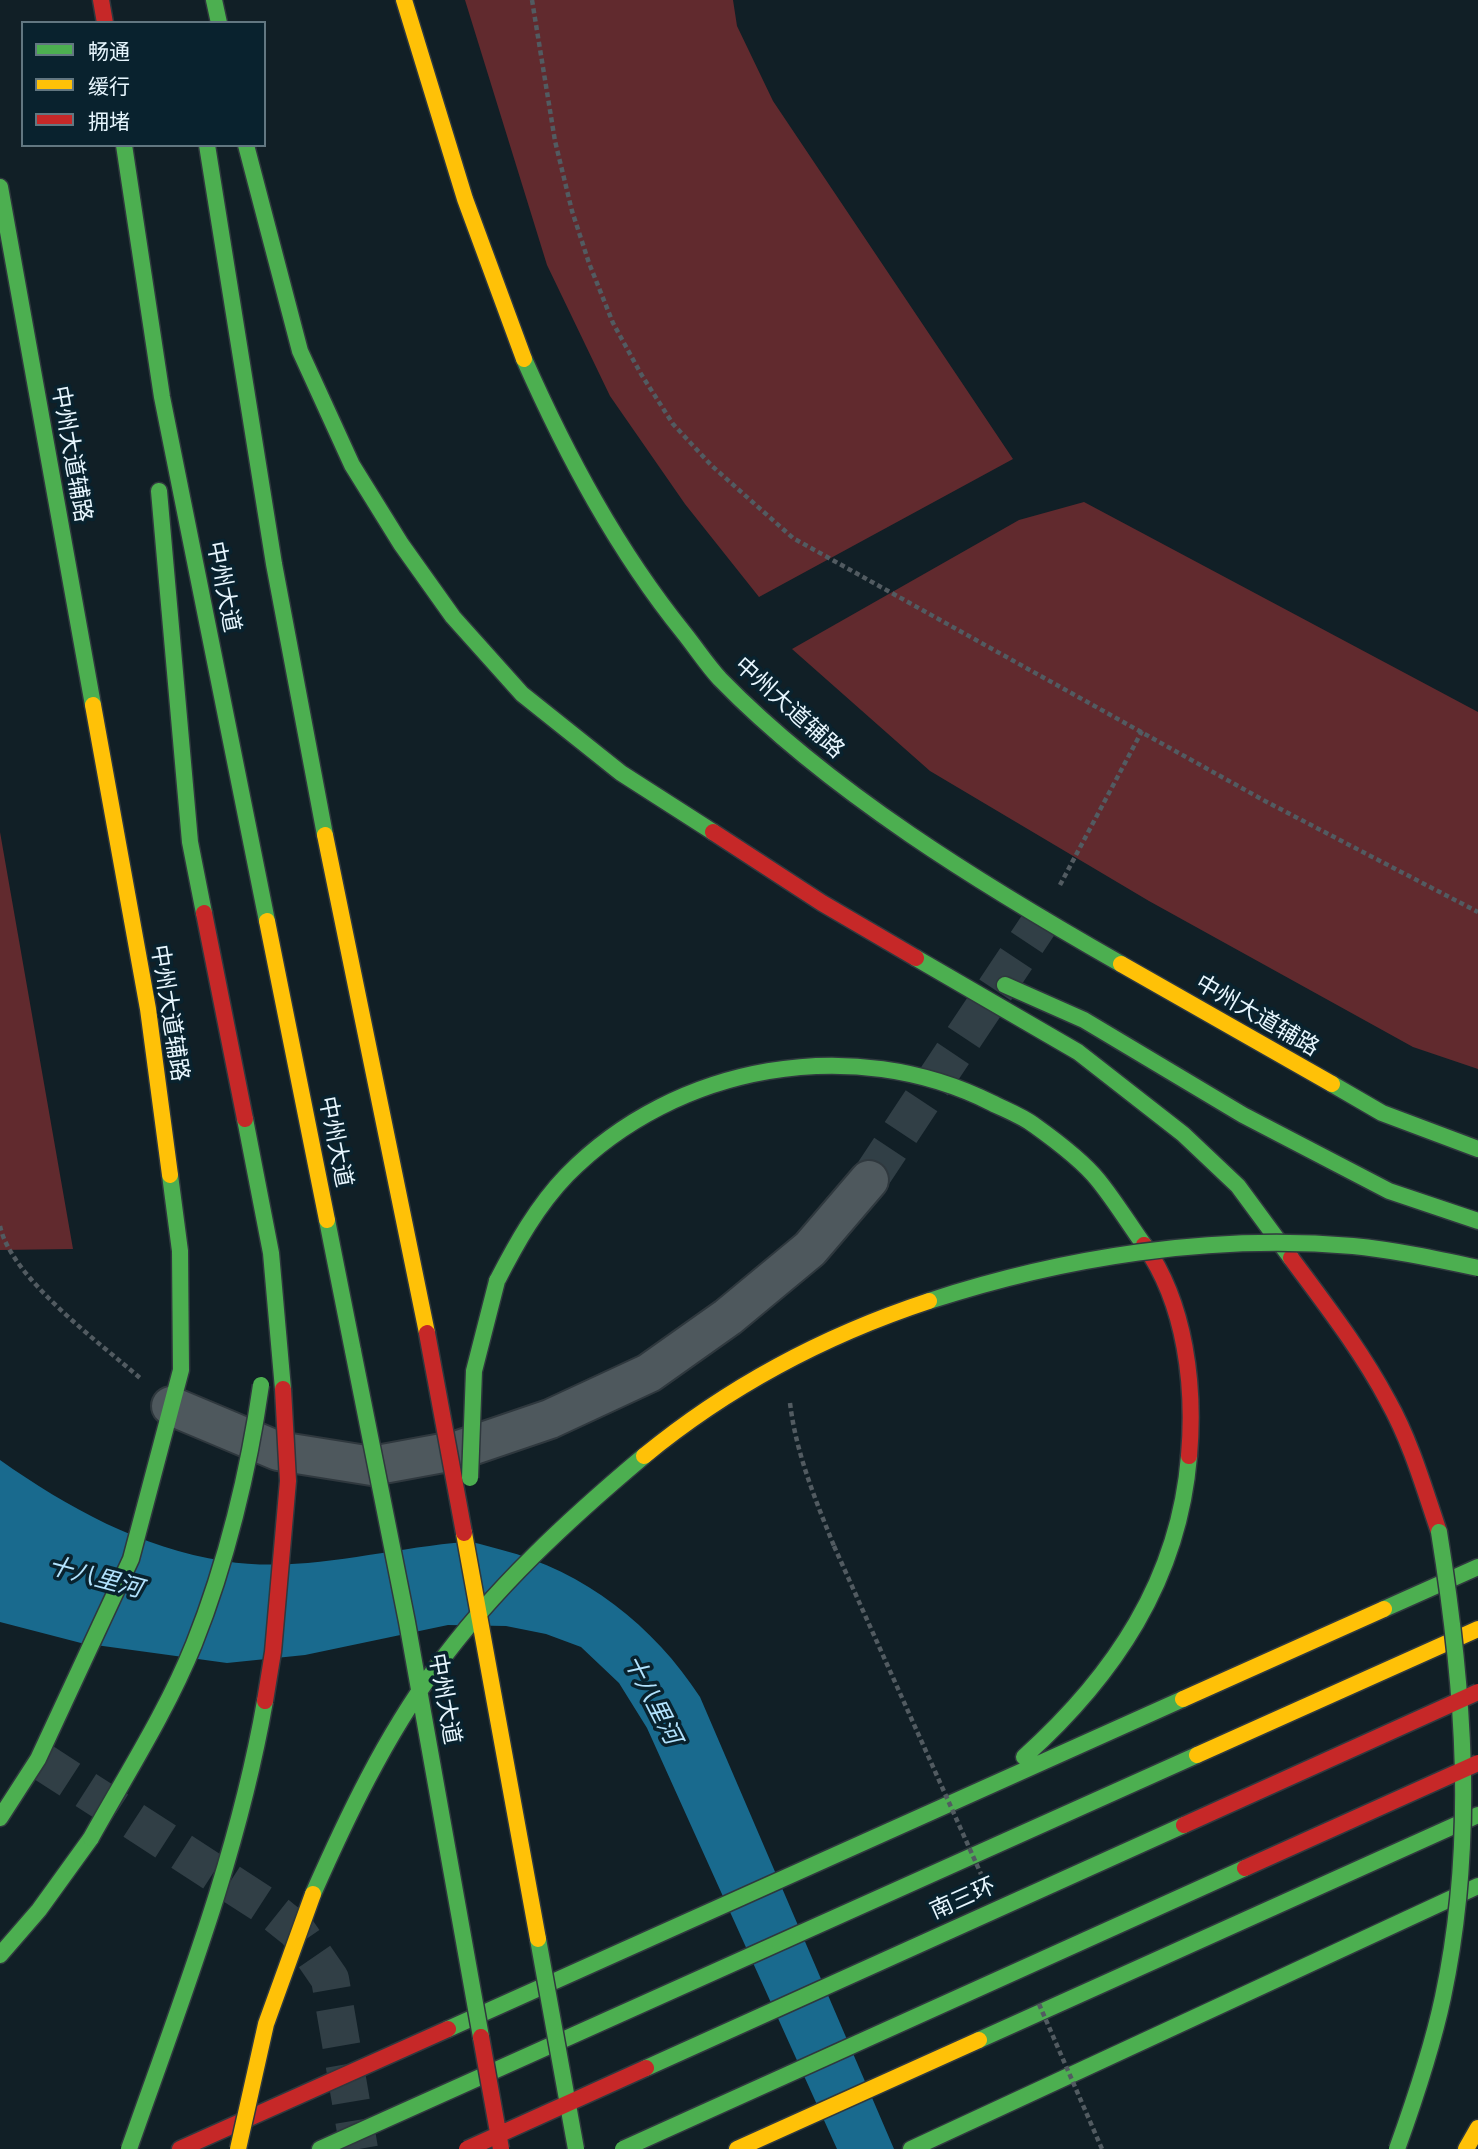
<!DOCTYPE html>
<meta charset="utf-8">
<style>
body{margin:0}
#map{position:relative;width:1478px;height:2149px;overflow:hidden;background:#111f26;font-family:"PT Sans","Noto Sans SC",sans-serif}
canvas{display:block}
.legend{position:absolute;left:21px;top:21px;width:245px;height:126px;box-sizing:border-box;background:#09222e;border:2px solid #627781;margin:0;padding:9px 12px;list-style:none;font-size:21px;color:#e7f6fe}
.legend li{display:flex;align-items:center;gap:14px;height:35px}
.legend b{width:35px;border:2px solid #627781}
</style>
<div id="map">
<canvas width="1478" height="2149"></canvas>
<ul class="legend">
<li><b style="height:9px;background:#4caf50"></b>畅通</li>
<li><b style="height:9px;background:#ffc107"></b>缓行</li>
<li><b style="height:9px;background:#c62828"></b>拥堵</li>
</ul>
</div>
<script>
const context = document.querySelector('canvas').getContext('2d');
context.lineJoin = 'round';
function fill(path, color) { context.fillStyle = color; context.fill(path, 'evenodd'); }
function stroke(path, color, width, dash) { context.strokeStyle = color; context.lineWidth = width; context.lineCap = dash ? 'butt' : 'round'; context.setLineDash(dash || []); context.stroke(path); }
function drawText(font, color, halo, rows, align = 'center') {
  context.font = font + ' "PT Sans","Noto Sans SC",sans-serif'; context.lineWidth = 7; context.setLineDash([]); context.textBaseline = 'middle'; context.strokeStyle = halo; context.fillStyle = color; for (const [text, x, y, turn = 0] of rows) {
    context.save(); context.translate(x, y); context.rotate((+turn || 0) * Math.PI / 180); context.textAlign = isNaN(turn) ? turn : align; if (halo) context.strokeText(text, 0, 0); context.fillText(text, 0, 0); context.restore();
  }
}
const green = new Path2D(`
 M 465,0 L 733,0 L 737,26 L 773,101 L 1013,459 L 759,597 L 685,504 L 610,396 L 547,265 Z
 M 1084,502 L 1478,712 L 1478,1069 L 1413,1047 L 1149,901 L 930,771 L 792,649 L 1019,520 Z
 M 0,832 L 73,1249 L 0,1250 Z`);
const water = new Path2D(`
 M 0,1460 C 68,1508 141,1548 224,1561 C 305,1574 385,1548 466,1542 C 477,1542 490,1547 502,1550 C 584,1571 654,1626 700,1697 L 894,2149 L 837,2149 L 647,1728 L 619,1683 L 581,1647 L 546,1634 L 506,1626 L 448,1625 L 305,1655 L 227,1663 L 81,1643 L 0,1622 Z`);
const streetTunnel = new Path2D(`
 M 869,1180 L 1043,918
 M 38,1759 L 267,1907 L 297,1931 L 330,1979 L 359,2149`);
const path = new Path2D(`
 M 532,0 L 555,141 L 572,211 L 589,263 L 613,323 L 641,374 L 673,424 L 712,466 L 793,538 L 1265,801 L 1478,912
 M 1060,885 L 1142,731
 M 0,1226 C 11,1278 100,1343 140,1378
 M 790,1403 C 796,1453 815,1499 834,1546`);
const street = new Path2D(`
 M 171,1406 L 278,1451 L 372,1466 L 459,1450 L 550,1419 L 649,1373 L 728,1317 L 810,1249 L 869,1180`);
const fast = new Path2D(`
 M 214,0 L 219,23
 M 124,145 L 162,397 L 267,921
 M 207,145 L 274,564 L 325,835
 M 246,145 L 300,351 L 352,465 L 401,544 L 453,617 L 522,694 L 621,773 L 713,832
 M 0,187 L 93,705
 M 524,359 C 567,456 617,550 684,633 C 696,648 707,665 720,679 C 830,792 984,886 1121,964
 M 159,491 L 190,842 L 204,913
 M 916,958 L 1078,1052 L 1183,1134 L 1238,1186 L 1291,1258
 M 1005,985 L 1084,1020 L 1243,1115 L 1389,1191 L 1478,1221
 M 1332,1084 L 1382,1113 L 1478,1149
 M 245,1119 L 271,1253 L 283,1389
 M 327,1220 L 353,1351
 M 497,1281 C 516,1244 537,1206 567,1175 C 676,1064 853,1033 992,1103 C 1006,1110 1022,1116 1034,1125 C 1055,1140 1082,1160 1098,1180 C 1115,1201 1129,1224 1144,1245
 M 1384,1609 L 1478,1567
 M 1024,1757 C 1114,1676 1179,1580 1189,1456
 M 0,1818 L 38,1759 L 131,1559 L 181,1370 L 180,1251 L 170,1175
 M 0,1955 L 39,1910 L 91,1838
 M 448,2029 L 1183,1699
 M 979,2040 L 1478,1815
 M 320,2149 L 1197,1755
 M 911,2149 L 1478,1886`);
const slow = new Path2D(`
 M 404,0 L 465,199 L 524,359
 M 93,705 L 148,1009 L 170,1175
 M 325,835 L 427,1333
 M 267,921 L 327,1220
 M 1121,964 L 1332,1084
 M 1183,1699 L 1384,1609
 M 1197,1755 L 1478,1629
 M 737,2149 L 979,2040
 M 1466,2149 L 1478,2128`);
const jam = new Path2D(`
 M 101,0 L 105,23
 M 713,832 L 822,903 L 916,958
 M 204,913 L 245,1119
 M 1144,1245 C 1186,1304 1195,1387 1189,1456
 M 1291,1258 C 1325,1304 1361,1350 1388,1401 C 1411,1442 1424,1488 1439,1532
 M 180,2149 L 448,2029`);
const pathBridge = new Path2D(`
 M 834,1546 L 981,1874
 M 1039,2004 L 1102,2149`);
const fastBridge = new Path2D(`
 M 929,1301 C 1064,1257 1210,1234 1353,1246 C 1395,1250 1437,1259 1478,1268
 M 353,1351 L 407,1622 L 481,2037
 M 470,1478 L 474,1371 L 497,1281
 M 91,1838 C 126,1775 167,1711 194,1644 C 226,1564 249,1470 261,1385
 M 313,1894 C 347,1817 385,1737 435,1669 C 493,1589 569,1519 644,1456
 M 538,1939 L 576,2149
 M 646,2068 L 1184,1825
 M 129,2149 C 181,2001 238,1856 265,1701
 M 623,2149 L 1245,1868
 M 1397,2149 C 1415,2099 1432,2049 1443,1997 C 1476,1842 1464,1687 1439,1532`);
const slowBridge = new Path2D(`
 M 644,1456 C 728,1387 826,1335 929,1301
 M 464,1533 L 538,1939
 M 238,2149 L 266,2024 L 313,1894`);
const jamBridge = new Path2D(`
 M 427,1333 L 464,1533
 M 265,1701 L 273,1652 L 288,1481 L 283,1389
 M 1184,1825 L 1478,1692
 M 1245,1868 L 1478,1763
 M 481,2037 L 501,2149
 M 467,2149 L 646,2068`);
const streetNames = [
 ["中州大道辅路",71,454,80],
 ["中州大道",223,587,79],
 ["中州大道辅路",789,708,42],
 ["中州大道辅路",169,1013,81],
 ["中州大道辅路",1257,1016,30],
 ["中州大道",335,1142,79],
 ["中州大道",444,1699,80],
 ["南三环",963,1899,-24]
];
const waterNames = [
 ["十八里河",95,1578,15],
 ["十八里河",652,1700,63]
];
fill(green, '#612a2e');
fill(water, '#196a8e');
stroke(streetTunnel, '#313f46', 38, [38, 19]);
stroke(street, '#2f383e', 42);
stroke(fast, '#2f383e', 19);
stroke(slow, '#2f383e', 19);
stroke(jam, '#2f383e', 19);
stroke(path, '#525b61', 4.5, [5, 3.5]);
stroke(street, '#4e585d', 38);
stroke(fast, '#4caf50', 16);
stroke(slow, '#ffc107', 16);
stroke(jam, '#c62828', 16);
stroke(fastBridge, '#2f383e', 19, []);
stroke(slowBridge, '#2f383e', 19, []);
stroke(jamBridge, '#2f383e', 19, []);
stroke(pathBridge, '#525b61', 4.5, [5, 3.5]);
stroke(fastBridge, '#4caf50', 16);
stroke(slowBridge, '#ffc107', 16);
stroke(jamBridge, '#c62828', 16);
drawText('23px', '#e7f6fe', '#09222e', streetNames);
drawText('italic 24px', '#b3e3fe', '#09222e', waterNames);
</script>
